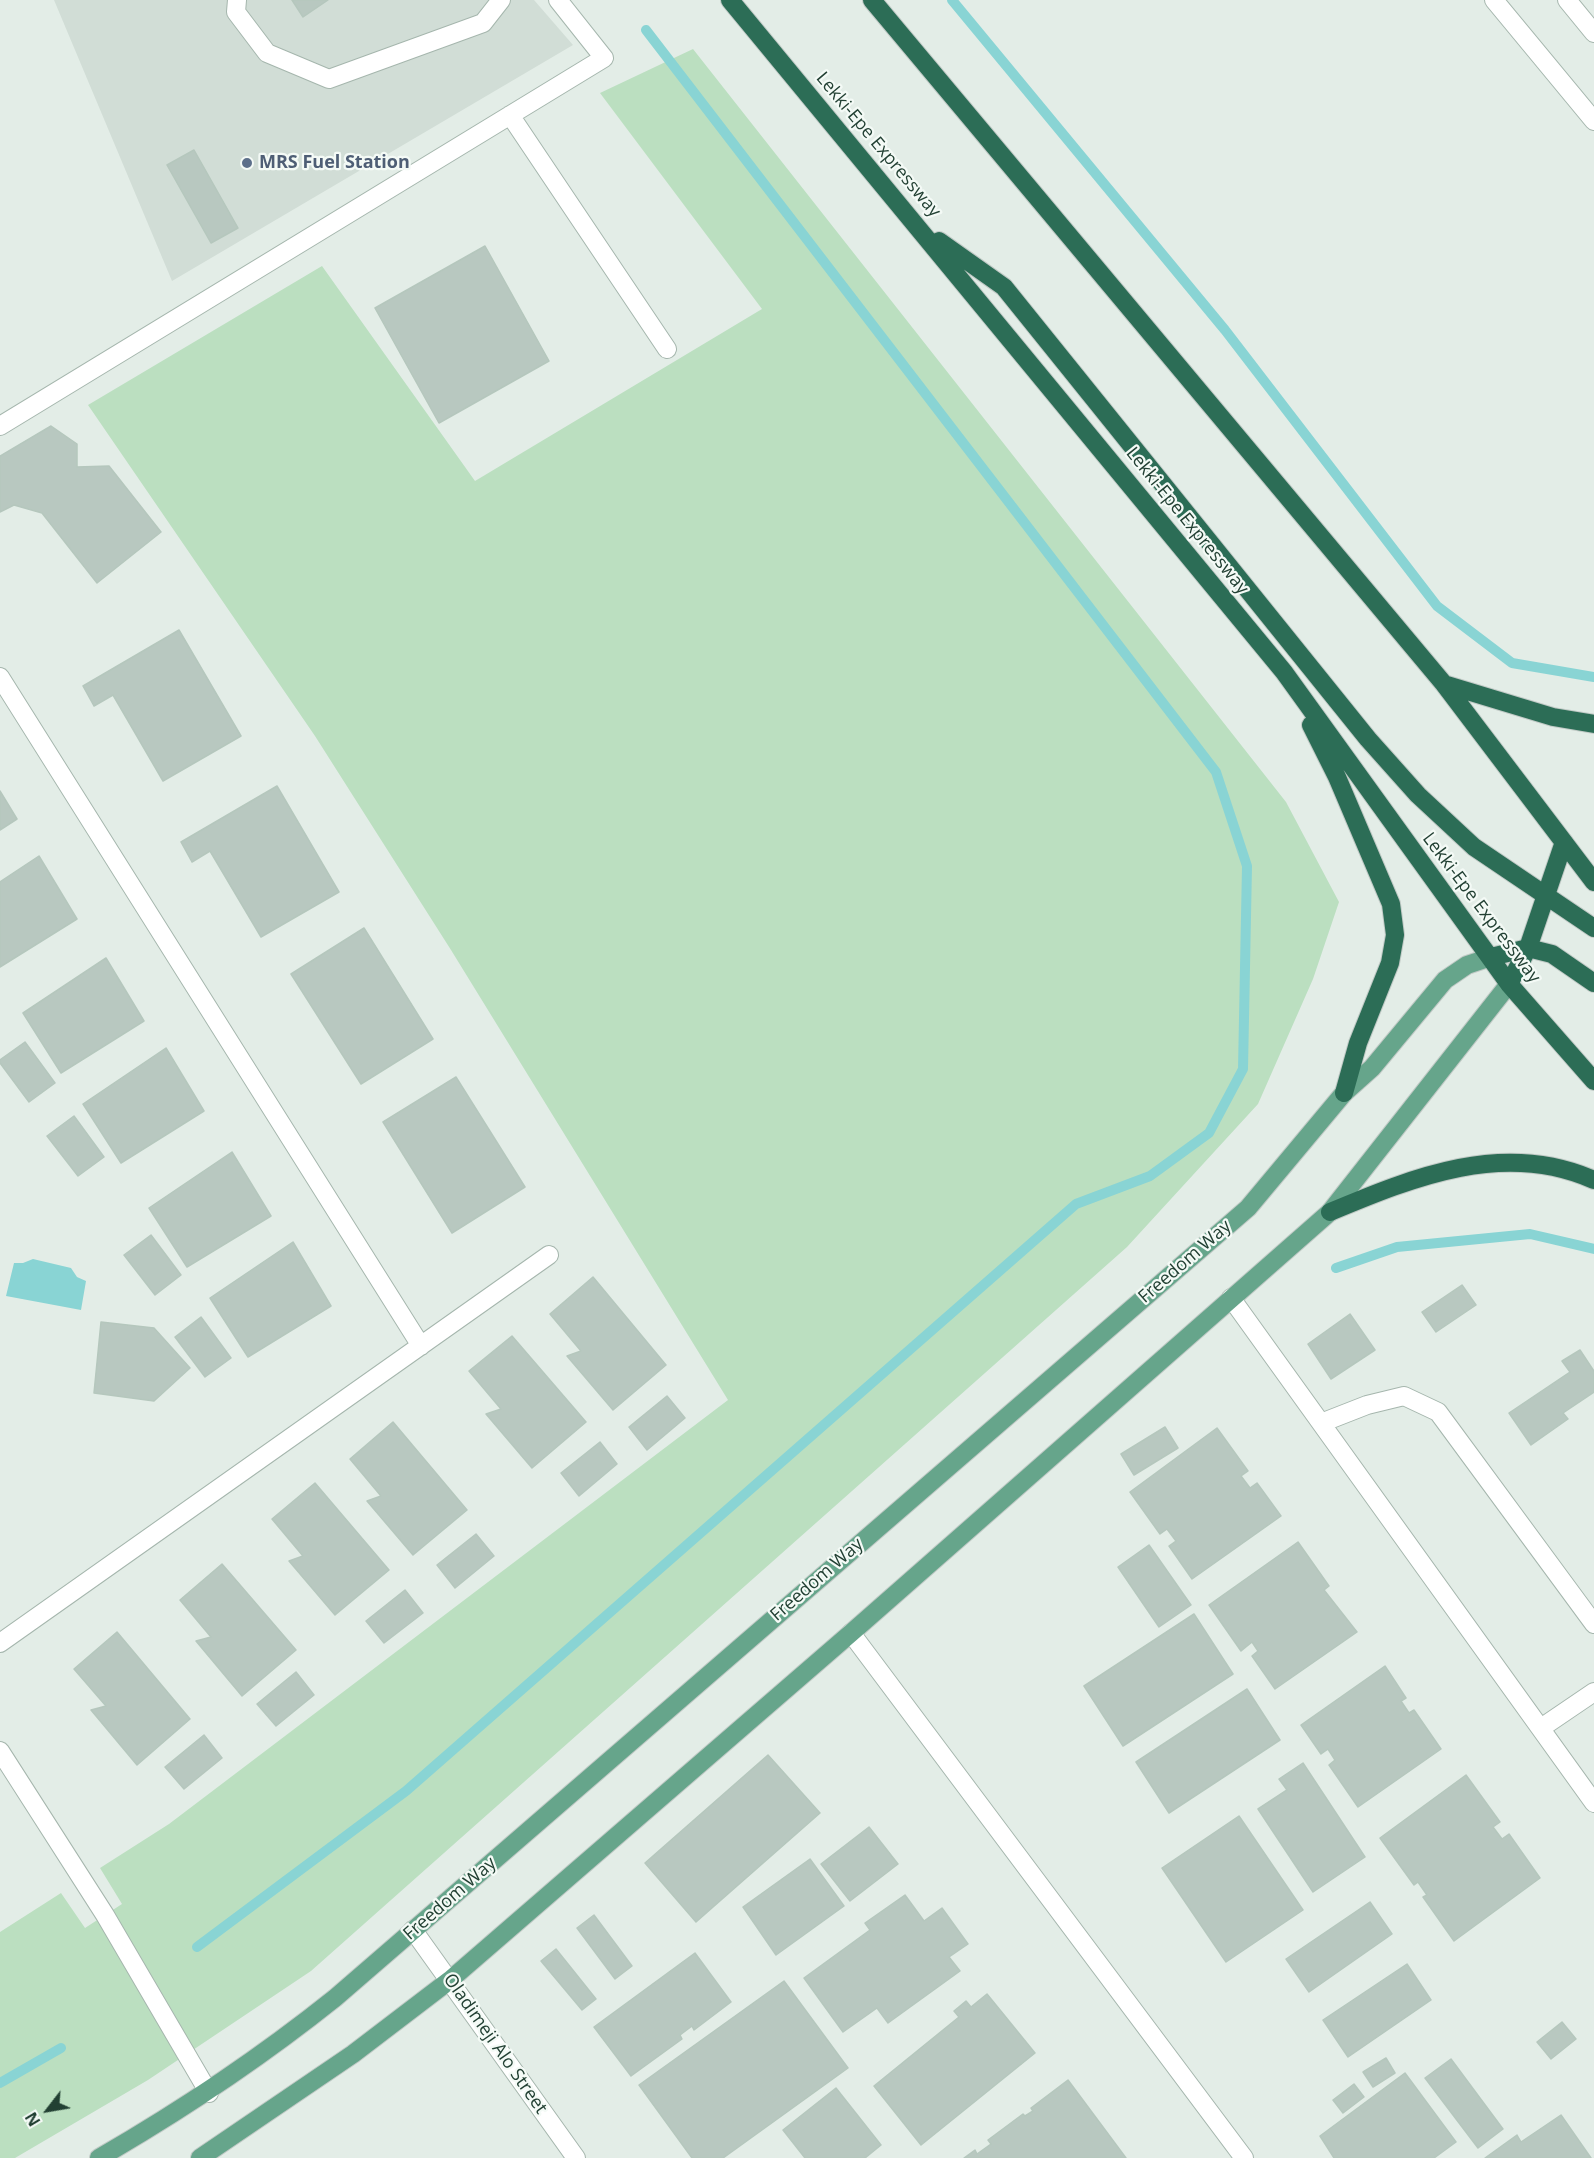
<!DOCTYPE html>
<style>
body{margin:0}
#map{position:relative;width:1594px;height:2158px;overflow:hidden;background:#e3ede7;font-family:"Open Sans",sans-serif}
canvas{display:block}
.north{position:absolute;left:18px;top:2080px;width:60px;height:60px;-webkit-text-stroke:4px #f4faf6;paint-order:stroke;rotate:239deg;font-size:16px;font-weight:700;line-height:24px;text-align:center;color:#224033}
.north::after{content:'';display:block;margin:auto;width:21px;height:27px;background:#224033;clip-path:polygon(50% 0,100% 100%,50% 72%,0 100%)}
</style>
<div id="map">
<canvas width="1594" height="2158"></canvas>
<div class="north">N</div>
</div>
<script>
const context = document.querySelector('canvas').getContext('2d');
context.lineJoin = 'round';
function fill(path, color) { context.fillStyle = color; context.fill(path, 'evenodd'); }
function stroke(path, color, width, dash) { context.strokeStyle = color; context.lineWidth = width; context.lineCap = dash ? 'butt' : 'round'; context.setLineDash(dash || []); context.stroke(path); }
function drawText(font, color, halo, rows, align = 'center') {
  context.font = font + ' "Open Sans",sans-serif'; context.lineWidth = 4.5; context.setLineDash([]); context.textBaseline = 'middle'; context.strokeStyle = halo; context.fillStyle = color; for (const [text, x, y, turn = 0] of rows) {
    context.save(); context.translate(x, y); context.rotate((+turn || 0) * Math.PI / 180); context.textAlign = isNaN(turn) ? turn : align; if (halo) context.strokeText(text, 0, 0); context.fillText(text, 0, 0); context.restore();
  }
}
const built = new Path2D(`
 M 54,0 L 534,0 L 573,45 L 172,281 Z`);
const green = new Path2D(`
 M 693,49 L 1286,802 L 1339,902 L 1313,979 L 1258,1104 L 1127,1247 L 311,1971 L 148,2080 L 15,2158 L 0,2158 L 0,1932 L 61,1893 L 85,1928 L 122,1904 L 100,1868 L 169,1824 L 728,1400 L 451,950 L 315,736 L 88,405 L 322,266 L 475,481 L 762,309 L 600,93 Z`);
const water = new Path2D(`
 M 33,1259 L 71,1268 L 77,1277 L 86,1281 L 81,1310 L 6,1296 L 14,1263 L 23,1263 Z`);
const stream = new Path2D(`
 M 952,0 L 1225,330 L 1437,606 L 1512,663 L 1594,677
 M 1336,1268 L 1397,1247 L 1530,1234 L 1594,1249
 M 197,1947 L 406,1791 L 1076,1204 L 1150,1176 L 1209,1133 L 1243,1069 L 1247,866 L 1216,772 L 646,30
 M 0,2083 L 61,2048`);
const building = new Path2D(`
 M 292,0 L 328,0 L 303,17 Z
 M 194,150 L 238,228 L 211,243 L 167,165 Z
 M 485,246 L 549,361 L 439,423 L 375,308 Z
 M 51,426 L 77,444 L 77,467 L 109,466 L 161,532 L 97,583 L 42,513 L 14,505 L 0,512 L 0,456 Z
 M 179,630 L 241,736 L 163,781 L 113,695 L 94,706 L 83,686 Z
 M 277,786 L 339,892 L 261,937 L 210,851 L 192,862 L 181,842 Z
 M 0,791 L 17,819 L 0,830 Z
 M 39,856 L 77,919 L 0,967 L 0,882 Z
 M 364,928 L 433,1039 L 361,1084 L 291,974 Z
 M 106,958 L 144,1021 L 61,1073 L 23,1013 Z
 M 25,1042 L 55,1083 L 29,1102 L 0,1063 L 0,1060 Z
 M 166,1048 L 204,1111 L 121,1163 L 83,1104 Z
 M 456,1077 L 525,1187 L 452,1233 L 383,1122 Z
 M 74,1116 L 104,1157 L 78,1176 L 47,1136 Z
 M 232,1152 L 271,1216 L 187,1267 L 149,1208 Z
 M 151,1235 L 181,1275 L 155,1295 L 124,1255 Z
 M 293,1242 L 331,1306 L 248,1357 L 210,1298 Z
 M 593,1277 L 666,1365 L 613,1410 L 567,1356 L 581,1351 L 550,1314 Z
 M 1462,1285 L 1476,1305 L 1436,1332 L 1422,1312 Z
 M 1350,1314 L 1375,1350 L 1331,1379 L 1308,1344 Z
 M 201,1317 L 231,1358 L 205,1377 L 175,1337 Z
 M 101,1322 L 154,1328 L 190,1368 L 154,1401 L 94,1393 Z
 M 512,1336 L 586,1422 L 532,1468 L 486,1414 L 501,1409 L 469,1371 Z
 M 1580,1350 L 1594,1371 L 1594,1392 L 1563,1413 L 1568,1419 L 1531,1445 L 1509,1413 L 1570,1372 L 1562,1361 Z
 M 667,1396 L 685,1418 L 647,1450 L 629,1427 Z
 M 393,1422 L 467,1510 L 413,1555 L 367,1501 L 381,1496 L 350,1459 Z
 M 1165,1427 L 1178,1448 L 1134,1475 L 1121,1454 Z
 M 1217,1428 L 1248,1471 L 1241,1476 L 1250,1488 L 1257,1483 L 1281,1516 L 1192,1579 L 1169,1546 L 1176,1541 L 1167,1529 L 1160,1534 L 1130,1492 Z
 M 600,1442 L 617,1464 L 579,1496 L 561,1473 Z
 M 315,1483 L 389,1570 L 335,1615 L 289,1561 L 303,1556 L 272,1519 Z
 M 476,1534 L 494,1556 L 455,1588 L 437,1565 Z
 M 1298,1542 L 1329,1586 L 1324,1590 L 1357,1632 L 1275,1689 L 1252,1656 L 1258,1651 L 1252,1642 L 1241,1651 L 1209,1605 Z
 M 1149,1545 L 1191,1605 L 1159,1627 L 1118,1567 Z
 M 222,1564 L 296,1650 L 242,1696 L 196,1641 L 211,1637 L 180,1600 Z
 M 405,1590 L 423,1613 L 384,1643 L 366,1621 Z
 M 1194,1614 L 1233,1674 L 1123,1746 L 1084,1686 Z
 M 117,1632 L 190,1719 L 137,1765 L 91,1710 L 106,1706 L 74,1669 Z
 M 1385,1666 L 1406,1698 L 1401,1701 L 1409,1713 L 1414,1710 L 1441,1749 L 1358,1807 L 1329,1765 L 1335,1760 L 1328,1749 L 1321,1754 L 1301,1725 Z
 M 296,1672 L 314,1695 L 276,1726 L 257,1704 Z
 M 1247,1689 L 1280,1740 L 1169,1813 L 1136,1762 Z
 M 204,1735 L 222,1758 L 184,1789 L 165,1767 Z
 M 768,1755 L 820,1813 L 696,1922 L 645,1863 Z
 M 1303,1763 L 1365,1857 L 1313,1892 L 1258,1809 L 1287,1790 L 1279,1779 Z
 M 1466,1775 L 1500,1822 L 1493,1827 L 1502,1839 L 1509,1834 L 1540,1878 L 1454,1941 L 1423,1897 L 1427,1895 L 1418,1882 L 1414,1885 L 1380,1838 Z
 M 1239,1816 L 1303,1910 L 1226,1962 L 1162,1868 Z
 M 869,1827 L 898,1864 L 850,1901 L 821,1864 Z
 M 810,1859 L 844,1906 L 776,1955 L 743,1907 Z
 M 905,1895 L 924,1921 L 942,1908 L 968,1944 L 949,1957 L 960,1971 L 888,2023 L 877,2008 L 843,2032 L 804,1978 L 870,1930 L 865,1923 Z
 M 1370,1902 L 1392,1934 L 1309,1992 L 1286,1959 Z
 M 594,1915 L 632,1966 L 615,1979 L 577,1928 Z
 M 556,1949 L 596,1999 L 582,2010 L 541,1961 Z
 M 695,1953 L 731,2002 L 694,2030 L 692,2026 L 680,2035 L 682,2039 L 631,2076 L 594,2027 Z
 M 1407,1964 L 1431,2000 L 1348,2057 L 1323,2020 Z
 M 784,1981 L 848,2068 L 723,2158 L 692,2158 L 639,2085 Z
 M 987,1994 L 1035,2053 L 921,2145 L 874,2086 L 959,2017 L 954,2011 L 966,2001 L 971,2007 Z
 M 1562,2022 L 1576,2039 L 1551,2059 L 1537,2042 Z
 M 1386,2058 L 1395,2073 L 1373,2087 L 1363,2072 Z
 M 1451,2059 L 1503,2129 L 1478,2148 L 1425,2078 Z
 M 1405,2073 L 1456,2142 L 1434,2158 L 1334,2158 L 1320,2136 Z
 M 1068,2080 L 1126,2158 L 964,2158 L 975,2150 L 977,2154 L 991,2144 L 988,2140 L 1023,2114 L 1025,2116 L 1033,2111 L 1031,2108 Z
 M 1354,2084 L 1364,2097 L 1343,2113 L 1333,2100 Z
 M 836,2088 L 881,2145 L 865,2158 L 805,2158 L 783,2130 Z
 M 1561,2115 L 1591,2158 L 1485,2158 L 1517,2135 L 1521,2142 Z`);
const minor = new Path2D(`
 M 237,0 L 236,12 L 267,53 L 329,79 L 483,23 L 501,0
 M 1494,0 L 1594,121
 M 1567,0 L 1594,33
 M 510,115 L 667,349
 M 0,426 L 604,58 L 558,0
 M 0,677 L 421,1346
 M 1231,1298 L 1594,1803
 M 1321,1423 L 1367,1405 L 1404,1396 L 1438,1412 L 1594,1624
 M 851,1633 L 1244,2158
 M 0,1643 L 549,1255
 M 1541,1728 L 1594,1692
 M 0,1751 L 105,1915 L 209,2093
 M 413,1930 L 576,2158`);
const major = new Path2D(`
 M 99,2158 C 182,2110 260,2058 335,1998 L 1248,1208 L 1344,1093 L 1372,1068 L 1445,980 L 1467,965 L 1491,957
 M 200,2158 L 353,2054 L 450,1980 L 851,1633 L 1330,1212 L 1509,984`);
const highway = new Path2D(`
 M 730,0 L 1284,672 L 1509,984 L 1594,1081
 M 872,0 L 1444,684 L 1594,882
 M 939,241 L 1004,287 L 1368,739 L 1418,795 L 1474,847 L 1594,928
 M 1444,684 L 1553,717 L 1594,724
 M 1311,725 L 1337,777 L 1391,904 L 1395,935 L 1390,963 L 1358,1043 L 1344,1093
 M 1491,957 L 1528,948 L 1552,954 L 1594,983
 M 1509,984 L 1528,948 L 1564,842
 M 1330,1212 C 1414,1177 1504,1140 1594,1180`);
const markers = [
 [247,163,6,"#5c6f8a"]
];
const streetNames = [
 ["Lekki-Epe Expressway",878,145,50],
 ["Lekki-Epe Expressway",1187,521,51],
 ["Lekki-Epe Expressway",1481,908,53],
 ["Freedom Way",1185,1262,-41],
 ["Freedom Way",817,1580,-41],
 ["Freedom Way",450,1899,-41],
 ["Oladimeji Alo Street",495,2044,55]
];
const serviceNames = [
 ["MRS Fuel Station",259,163]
];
fill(built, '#d1ddd6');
fill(green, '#bbdfc0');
fill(water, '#89d4d4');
stroke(stream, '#89d4d4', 10);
fill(building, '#b8c8c0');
stroke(building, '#b5c7bd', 1.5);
stroke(minor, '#a5b6ad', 20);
stroke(major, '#c1cac6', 20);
stroke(highway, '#c1cac6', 20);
stroke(minor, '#fff', 18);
stroke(major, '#66a58b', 18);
stroke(highway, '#2c6d56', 18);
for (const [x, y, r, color] of markers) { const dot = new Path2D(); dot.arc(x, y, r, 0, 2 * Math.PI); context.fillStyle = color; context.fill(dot); stroke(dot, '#f4faf6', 2); }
drawText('18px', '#224033', '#f4faf6', streetNames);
drawText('bold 18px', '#4e5e75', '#f4faf6', serviceNames, 'left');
</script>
